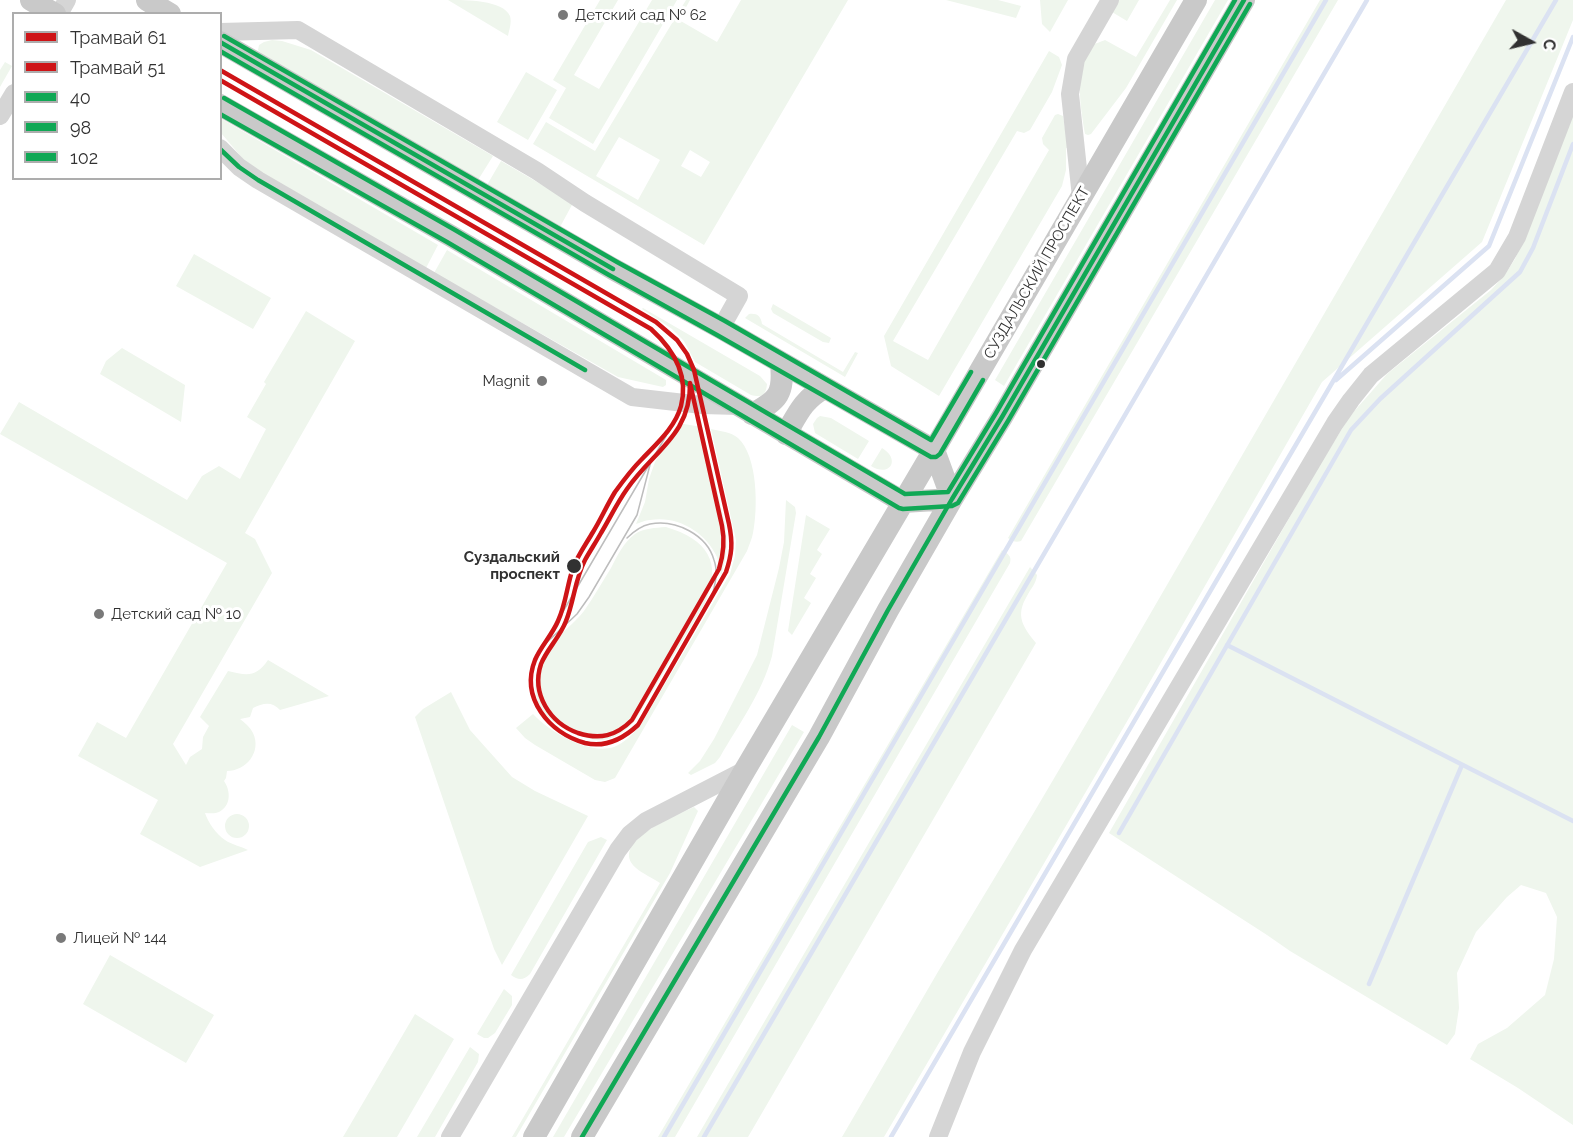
<!DOCTYPE html>
<meta charset="utf-8">
<style>
body{margin:0}
#map{position:relative;width:1573px;height:1137px;overflow:hidden;background:#fff;font-family:Raleway,sans-serif}
canvas{display:block}
.legend{position:absolute;left:12px;top:12px;width:210px;height:168px;box-sizing:border-box;background:#fff;border:2px solid #adadad;margin:0;padding:8px 10px;list-style:none;font-size:18px;color:#313131}
.legend li{display:flex;align-items:center;gap:12px;height:30px}
.legend b{width:30px;border:2px solid #adadad}
.north{position:absolute;left:1501px;top:12px;width:60px;height:60px;-webkit-text-stroke:4px #fff;paint-order:stroke;rotate:98deg;font-size:16px;font-weight:700;line-height:24px;text-align:center;color:#313131}
.north::after{content:'';display:block;margin:auto;width:21px;height:27px;background:#313131;clip-path:polygon(50% 0,100% 100%,50% 72%,0 100%)}
</style>
<div id="map">
<canvas width="1573" height="1137"></canvas>
<ul class="legend">
<li><b style="height:8px;background:#ce1417"></b>Трамвай 61</li>
<li><b style="height:8px;background:#ce1417"></b>Трамвай 51</li>
<li><b style="height:8px;background:#10a855"></b>40</li>
<li><b style="height:8px;background:#10a855"></b>98</li>
<li><b style="height:8px;background:#10a855"></b>102</li>
</ul>
<div class="north">С</div>
</div>
<script>
const context = document.querySelector('canvas').getContext('2d');
context.lineJoin = 'round';
function fill(path, color) { context.fillStyle = color; context.fill(path, 'evenodd'); }
function stroke(path, color, width, dash) { context.strokeStyle = color; context.lineWidth = width; context.lineCap = dash ? 'butt' : 'round'; context.setLineDash(dash || []); context.stroke(path); }
function drawText(font, color, halo, rows, align = 'center') {
  context.font = font + ' Raleway,sans-serif'; context.lineWidth = 6; context.setLineDash([]); context.textBaseline = 'middle'; context.strokeStyle = halo; context.fillStyle = color; for (const [text, x, y, turn = 0] of rows) {
    context.save(); context.translate(x, y); context.rotate((+turn || 0) * Math.PI / 180); context.textAlign = isNaN(turn) ? turn : align; if (halo) context.strokeText(text, 0, 0); context.fillText(text, 0, 0); context.restore();
  }
}
const green = new Path2D(`
 M 448,0 C 466,0 503,0 510,16 C 512,23 509,30 508,36 Z
 M 600,0 L 618,0 L 574,75 L 599,89 L 652,0 L 677,0 L 593,144 L 549,118 L 566,88 L 553,80 Z
 M 686,0 L 690,0 L 679,20 L 717,42 L 741,0 L 848,0 L 704,245 L 533,144 L 546,122 L 595,151 ZM 619,137 L 660,160 L 638,200 L 596,176 ZM 690,150 L 710,162 L 701,177 L 681,166 Z
 M 946,0 L 998,0 L 1021,6 L 1016,18 Z
 M 1040,0 L 1068,0 L 1050,32 L 1042,24 Z
 M 1119,0 L 1139,0 L 1127,21 L 1112,12 Z
 M 1170,0 L 1177,0 L 1126,88 L 1091,134 L 1088,135 L 1085,134 C 1081,109 1073,68 1092,46 C 1095,43 1101,42 1105,40 L 1136,57 Z
 M 1215,0 L 1228,0 L 1004,386 L 995,380 Z
 M 1320,0 L 1338,0 L 1021,541 C 1016,543 1012,541 1008,538 Z
 M 1506,0 L 1573,0 L 1573,20 L 1482,242 L 1322,382 L 1136,706 L 884,1137 L 842,1137 L 939,970 L 1033,814 L 1109,685 Z
 M 272,40 L 282,41 L 311,50 L 493,156 L 478,180 L 261,53 L 258,50 L 259,45 L 264,42 Z
 M 1049,51 L 1059,57 L 1062,65 L 1052,92 L 1030,130 L 1024,133 L 1017,131 L 893,341 L 928,360 L 1049,150 L 1043,144 L 1042,138 L 1055,115 L 1058,114 L 1063,116 L 1068,148 L 1066,148 L 1066,170 L 1062,186 L 939,396 L 891,366 L 884,336 Z
 M 5,62 L 12,66 L 0,87 L 0,70 Z
 M 526,72 L 557,90 L 528,140 L 497,122 Z
 M 1573,115 L 1573,1125 L 1518,1088 L 1470,1059 L 1478,1044 L 1507,1028 L 1545,995 L 1554,959 L 1557,917 L 1546,893 L 1521,885 L 1507,897 L 1476,932 L 1457,973 L 1459,1008 L 1455,1034 L 1447,1045 L 1290,951 L 1267,935 L 1109,833 L 1319,466 L 1350,416 L 1387,374 L 1491,290 L 1504,276 L 1515,259 Z
 M 220,118 L 438,245 L 426,268 L 263,173 L 244,160 L 221,133 Z
 M 501,161 L 573,203 L 560,227 L 487,185 Z
 M 447,250 L 666,380 L 666,385 L 663,387 L 618,377 L 434,273 Z
 M 194,254 L 271,298 L 253,329 L 176,286 Z
 M 773,304 L 831,338 L 829,343 L 823,342 L 773,313 L 771,309 Z
 M 643,308 L 760,376 L 767,384 C 766,395 762,398 751,395 L 695,362 L 684,341 L 672,329 L 642,309 Z
 M 306,311 L 355,341 L 245,533 L 255,539 L 272,573 L 173,744 L 186,765 L 190,757 L 202,749 L 203,737 L 209,726 L 200,717 L 228,671 C 248,676 256,677 268,660 L 329,696 L 280,710 C 272,701 263,703 253,708 L 250,717 L 240,719 C 245,723 250,727 253,733 C 262,752 246,771 227,771 L 226,778 L 224,781 C 231,791 231,806 219,812 C 215,814 209,813 205,813 C 208,822 216,834 225,840 C 232,845 241,846 248,850 L 200,867 L 140,834 L 158,800 L 78,756 L 97,722 L 126,738 L 227,563 L 0,434 L 19,402 L 187,500 L 202,476 L 219,466 L 240,479 L 266,429 L 247,417 L 266,384 L 264,382 Z
 M 749,314 C 757,313 761,316 762,324 L 843,372 L 855,352 L 858,353 L 845,377 L 745,318 Z
 M 122,348 L 185,385 L 181,422 L 100,374 L 106,361 Z
 M 820,416 L 831,418 L 869,441 L 858,459 L 815,433 L 813,424 L 817,418 Z
 M 678,423 L 702,427 L 725,524 C 728,545 727,555 721,576 C 720,570 719,563 717,557 C 706,532 677,515 650,520 C 645,520 640,523 636,524 L 645,502 L 649,479 L 655,462 Z
 M 711,429 C 720,431 731,432 738,438 C 758,456 758,509 753,533 C 752,539 749,545 747,551 L 615,778 L 605,782 L 595,780 L 535,745 L 525,738 L 516,728 L 533,714 C 550,732 588,755 614,747 C 624,743 633,734 640,726 L 730,574 L 735,556 L 736,540 Z
 M 882,448 C 901,459 890,478 871,466 Z
 M 786,500 L 795,507 L 796,513 L 772,656 C 762,693 739,724 720,757 L 715,763 L 691,775 L 688,773 L 700,761 L 714,739 L 757,655 L 779,568 L 784,542 Z
 M 806,515 L 830,529 L 817,550 L 822,554 L 810,574 L 816,578 L 804,598 L 811,603 L 792,635 L 788,631 Z
 M 666,527 C 707,539 723,562 705,603 L 634,722 C 619,738 603,745 581,736 C 569,731 555,725 546,715 C 529,696 534,665 549,647 C 559,634 574,624 584,611 C 594,597 602,582 611,568 C 617,556 624,542 635,534 C 644,528 655,528 666,527 Z
 M 1002,550 C 1008,554 1012,556 1010,563 L 675,1137 L 658,1137 Z
 M 1030,567 L 1037,575 C 1036,584 1031,588 1027,596 C 1015,616 1023,627 1036,643 L 748,1137 L 697,1137 Z
 M 451,692 L 470,730 L 512,777 L 535,791 L 588,816 L 502,965 L 494,949 L 415,717 L 423,709 Z
 M 792,725 L 804,732 L 564,1137 L 553,1137 Z
 M 694,807 L 698,811 L 670,873 L 516,1137 L 512,1137 L 660,883 C 653,878 643,874 636,868 C 607,842 678,815 694,807 Z
 M225 826a12 12 0 1 1 24 0a12 12 0 1 1-24 0Z
 M 601,837 L 607,840 L 530,974 C 523,981 518,980 511,975 L 588,842 Z
 M 110,955 L 214,1015 L 186,1063 L 83,1004 Z
 M 504,989 L 512,996 L 512,1005 L 495,1033 L 488,1038 L 484,1038 L 477,1034 Z
 M 415,1014 L 454,1039 L 397,1137 L 343,1137 Z
 M 470,1047 L 479,1054 L 478,1062 L 435,1137 L 417,1137 Z`);
const stream = new Path2D(`
 M 1336,380 L 1489,246 L 1573,37
 M 1227,645 L 1573,821
 M 1119,833 L 1351,430 L 1380,399 L 1520,272 L 1533,248 L 1573,144
 M 1369,984 L 1462,765
 M 664,1137 L 1326,0
 M 704,1137 L 1367,0
 M 891,1137 L 1556,0`);
const minor = new Path2D(`
 M 59,14 L 67,0
 M 220,32 L 298,30 L 537,171 L 585,203 L 739,296 L 721,328
 M 0,116 L 14,93
 M 220,148 L 239,167 L 258,180 L 632,397 L 702,405 L 739,406
 M 1081,197 L 1070,94 L 1076,59 L 1110,0
 M 450,1137 L 618,850 L 630,834 L 646,821 L 745,770
 M 938,1137 L 972,1052 L 1023,950 L 1335,423 L 1351,400 L 1371,375 L 1497,271 L 1517,237 L 1573,92`);
const major = new Path2D(`
 M 31,0 L 55,14
 M 147,0 L 170,14
 M 220,42 L 613,269 L 721,328 L 934,450 L 952,499
 M 220,105 L 451,236 L 903,502 L 952,499
 M 752,414 C 779,400 784,393 781,364
 M 786,434 C 797,415 804,398 825,388
 M 534,1137 L 745,770 L 934,450 L 1196,0
 M 582,1137 L 819,737 L 888,610 L 952,499 L 1002,417 L 1244,0`);
const tram = new Path2D(`
 M 627,538 C 633,532 641,526 650,524 C 676,519 707,535 714,560 C 719,574 714,587 711,601
 M 558,620 L 666,436
 M 544,645 L 577,614 L 589,597 L 637,515 L 651,461`);
const bus1 = new Path2D(`
 M 220,42 L 613,269
 M 220,149 L 239,167 L 258,180 L 585,370
 M 582,1137 L 819,737 L 888,610 L 952,499 L 1002,417 L 1244,0`);
const bus2 = new Path2D(`
 M 220,51 L 609,275 L 717,335 L 931,457 L 936,457 L 940,454 L 983,380
 M 220,114 L 447,242 L 899,508 L 903,509 L 952,506 L 958,503 L 1008,421 L 1250,4`);
const bus3 = new Path2D(`
 M 224,36 L 617,262 L 725,321 L 931,440 L 971,372
 M 224,98 L 455,230 L 905,494 L 948,492 L 996,413 L 1235,0`);
const tram1 = new Path2D(`
 M 220,70 L 656,322 L 677,340 L 687,354 L 694,370 L 729,524 C 733,543 732,554 726,572 L 638,725 C 623,739 606,748 585,743 C 549,733 520,698 535,660 C 541,646 552,635 558,621 C 566,604 567,585 573,568 C 578,555 586,544 593,532 C 601,519 607,505 615,492 C 623,481 631,470 641,460 C 656,444 675,428 681,406 C 689,375 673,349 651,329 L 220,80`);
const tram2 = new Path2D(`
 M 690,383 L 722,526 C 725,541 724,553 719,569 L 632,720 C 616,736 600,740 578,733 C 550,723 531,694 541,664 C 547,649 560,637 566,621 C 574,601 575,579 585,560 C 590,551 596,542 601,533 C 610,518 617,503 627,489 C 653,451 691,435 690,383 Z`);
const markers = [
 [563,15,6,"#797979"],
 [1041,364,5,"#313131"],
 [542,381,6,"#797979"],
 [574,566,8,"#313131"],
 [99,614,6,"#797979"],
 [61,938,6,"#797979"]
];
const poiNames = [
 ["Детский сад № 62",575,15],
 ["Magnit",530,381,"right"],
 ["Детский сад № 10",111,614],
 ["Лицей № 144",73,938]
];
const streetNames = [
 ["СУЗДАЛЬСКИЙ ПРОСПЕКТ",1037,273,-60]
];
const stopNames = [
 ["Суздальский",560,557],
 ["проспект",560,574]
];
fill(green, '#eff6ed');
stroke(stream, '#dbe2f2', 4.5);
stroke(minor, '#d5d5d5', 18);
stroke(major, '#c9c9c9', 22);
stroke(tram, '#bdbdbd', 1.5);
stroke(bus1, '#10a855', 4.5);
stroke(bus2, '#10a855', 4.5);
stroke(bus3, '#10a855', 4.5);
stroke(tram1, '#ce1417', 4.5);
stroke(tram2, '#ce1417', 4.5);
for (const [x, y, r, color] of markers) { const dot = new Path2D(); dot.arc(x, y, r, 0, 2 * Math.PI); context.fillStyle = color; context.fill(dot); stroke(dot, '#fff', 2); }
drawText('15px', '#313131', '#fff', poiNames, 'left');
drawText('15px', '#313131', '#fff', streetNames);
drawText('bold 15px', '#313131', '#fff', stopNames, 'right');
</script>
